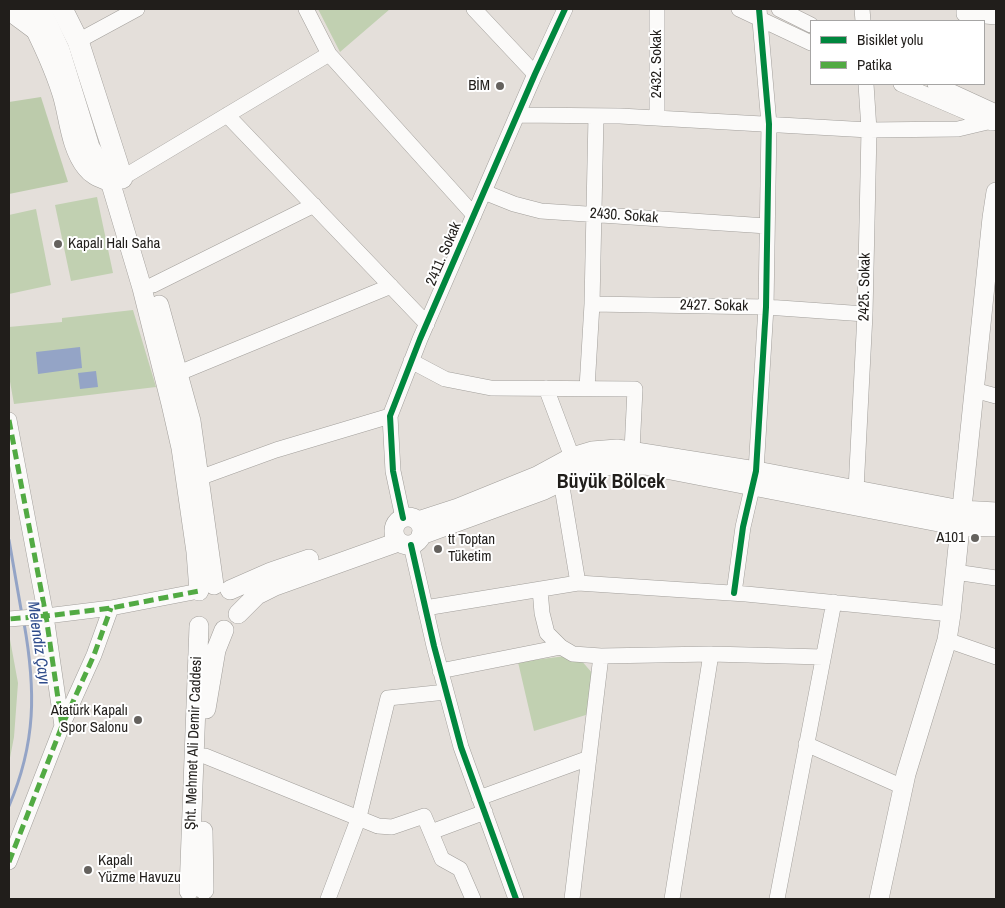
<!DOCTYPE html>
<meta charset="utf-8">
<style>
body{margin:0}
#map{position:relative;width:1005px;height:908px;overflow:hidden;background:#e4dfda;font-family:"Archivo Narrow",sans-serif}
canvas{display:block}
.frame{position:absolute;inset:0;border:10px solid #211e1b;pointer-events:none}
.legend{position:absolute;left:810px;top:20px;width:175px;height:65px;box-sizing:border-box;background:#fff;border:1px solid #a6a5a4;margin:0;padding:6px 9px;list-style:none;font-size:15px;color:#211e1b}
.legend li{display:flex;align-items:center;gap:10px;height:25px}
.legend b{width:25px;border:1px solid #a6a5a4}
</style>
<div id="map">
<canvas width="1005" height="908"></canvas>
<div class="frame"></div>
<ul class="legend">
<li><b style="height:6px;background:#00873e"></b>Bisiklet yolu</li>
<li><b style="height:6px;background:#52aa43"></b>Patika</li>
</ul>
</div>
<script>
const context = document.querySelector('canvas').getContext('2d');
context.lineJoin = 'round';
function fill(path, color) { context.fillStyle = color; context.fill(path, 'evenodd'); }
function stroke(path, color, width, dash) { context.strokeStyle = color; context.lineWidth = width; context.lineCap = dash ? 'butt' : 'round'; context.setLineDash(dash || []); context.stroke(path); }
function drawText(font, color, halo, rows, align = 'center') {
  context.font = font + ' "Archivo Narrow",sans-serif'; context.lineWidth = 4; context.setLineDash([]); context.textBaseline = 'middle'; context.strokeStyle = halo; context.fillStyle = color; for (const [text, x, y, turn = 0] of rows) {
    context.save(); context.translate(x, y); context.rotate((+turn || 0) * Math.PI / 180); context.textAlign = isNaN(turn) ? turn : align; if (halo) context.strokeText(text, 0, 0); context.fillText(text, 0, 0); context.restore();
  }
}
const green = new Path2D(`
 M 318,9 L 390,9 L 340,52 Z
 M 97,197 L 113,273 L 71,281 L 55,205 Z
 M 36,209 L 51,285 L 9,294 L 9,215 Z
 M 133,310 L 156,387 L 14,404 L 9,376 L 9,327 L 62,322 L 62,318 Z
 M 9,634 L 18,683 L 14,737 L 9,763 Z
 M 566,656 L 580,659 L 593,674 L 589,714 L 534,731 L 518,662 Z`);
const forest = new Path2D(`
 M 41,97 L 68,182 L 9,194 L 9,102 Z`);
const water = new Path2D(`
 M 80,347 L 82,368 L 38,374 L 36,352 Z
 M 96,371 L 98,387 L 80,389 L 78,373 Z`);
const stream = new Path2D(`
 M 9,540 L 22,615
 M 9,806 C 36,743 36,690 24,623`);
const minor = new Path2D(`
 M 306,9 L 329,54 L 474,215
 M 474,9 L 535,74
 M 657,9 L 657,118
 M 739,9 L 811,43
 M 779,9 L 811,25
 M 862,9 L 863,21
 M 964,9 L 964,14 L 996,17
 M 9,13 L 36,33
 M 78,41 L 137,9
 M 901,84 L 992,123
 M 935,84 L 996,112
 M 227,115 L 427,324
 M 517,115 L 620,116 L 869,130 L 958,129 L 996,120
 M 122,178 L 329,54
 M 484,192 L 514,204 L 541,211 L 767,226
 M 153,285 L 314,205
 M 592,304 L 766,307 L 865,314
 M 411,361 L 445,379 L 491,388 L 635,389 L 632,451
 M 179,373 L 391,286
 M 546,388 L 572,457
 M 587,388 L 592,304 L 596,116
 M 974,390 L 996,396
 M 9,420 L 46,616 L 9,619
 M 199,478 L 276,450 L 390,416
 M 561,481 L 578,583
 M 856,490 L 865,314 L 869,130 L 866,84
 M 403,518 L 393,471 L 390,416 L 420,339 L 535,74 L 565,9
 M 411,545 L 434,646 L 461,747 L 516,899
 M 955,572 L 996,578
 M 540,589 L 542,613 L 547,633 L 561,647 L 573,654 L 601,656 L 711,654 L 823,657
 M 734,593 L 743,527 L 756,471 L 766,307 L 769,124 L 759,9
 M 425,608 L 578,583 L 746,594 L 951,614
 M 947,640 L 996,657
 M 440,671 L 561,647
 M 62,726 L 46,616 L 111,608 L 199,591
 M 806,744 L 903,787
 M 205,756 L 378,826 L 392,827 L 424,816 L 442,859 L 460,869 L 473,899
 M 479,798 L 589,758
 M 431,832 L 485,812
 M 9,862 L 62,726 L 94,655 L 111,608
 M 328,899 L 359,817 L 388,698 L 446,692
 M 572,899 L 601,656
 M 672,899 L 711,654
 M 777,899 L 834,602`);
const major = new Path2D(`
 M 41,9 L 60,50 L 90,147 L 110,181 L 142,288 L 171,404 L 181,448 L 196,552 L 199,591
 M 159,305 L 191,421 L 214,585
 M394 531a14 14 0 1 1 28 0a14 14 0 1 1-28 0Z
 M 418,521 L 458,508 L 537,476 L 572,457 L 592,451 L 617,449 L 762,472 L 961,510 L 996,512
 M 421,535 L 544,490 L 594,466 L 645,465 L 959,526 L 996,527
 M 230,590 L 271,572 L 309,559
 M 238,614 L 257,595 L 275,586 L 398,542
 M 206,709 L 216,650 L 224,630
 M 203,831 L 204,890
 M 189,891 L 199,626
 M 879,899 L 906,774 L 947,640 L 951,614 L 992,218 L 996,192`);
const highway = new Path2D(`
 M 26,9 C 40,36 54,65 63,94 C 70,117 71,147 87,167 C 93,175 101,177 110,181
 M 62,9 L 78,41 L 122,178`);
const quiet = new Path2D(`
 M 9,420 L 46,616 L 9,619
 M 62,726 L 46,616 L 111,608 L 199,591
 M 9,862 L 62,726 L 94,655 L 111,608`);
const cycleway = new Path2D(`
 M 403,518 L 393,471 L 390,416 L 420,339 L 535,74 L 565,9
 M 411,545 L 434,646 L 461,747 L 516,899
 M 734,593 L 743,527 L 756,471 L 766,307 L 769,124 L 759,9`);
const markers = [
 [500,86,5,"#65625e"],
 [58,244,5,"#65625e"],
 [975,538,5,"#65625e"],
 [438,549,5,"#65625e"],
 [138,720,5,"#65625e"],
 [88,870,5,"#65625e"]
];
const streetNames = [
 ["2432. Sokak",657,64,-90],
 ["2430. Sokak",624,216,4],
 ["2411. Sokak",444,254,-67],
 ["2425. Sokak",865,287,-89],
 ["2427. Sokak",714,306,1],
 ["Şht. Mehmet Ali Demir Caddesi",194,743,-88]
];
const poiNames = [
 ["BİM",490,86],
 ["Kapalı Halı Saha",68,244,"left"],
 ["A101",965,538],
 ["tt Toptan",448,540,"left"],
 ["Tüketim",448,557,"left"],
 ["Atatürk Kapalı",128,711],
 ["Spor Salonu",128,728],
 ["Kapalı",98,861,"left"],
 ["Yüzme Havuzu",98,878,"left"]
];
const waterNames = [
 ["Melendiz Çayı",38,643,82]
];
const districtNames = [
 ["Büyük Bölcek",611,483]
];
fill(green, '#c1d0b1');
fill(forest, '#bccbab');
fill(water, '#94a4c6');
stroke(stream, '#94a4c6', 3);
stroke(minor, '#a29f9b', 16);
stroke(major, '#a29f9b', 20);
stroke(highway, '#a29f9b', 22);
stroke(minor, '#fbfaf9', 15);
stroke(major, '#fbfaf9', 19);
stroke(highway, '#fbfaf9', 21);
stroke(quiet, '#52aa43', 5, [10, 5]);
stroke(cycleway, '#00873e', 6);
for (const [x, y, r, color] of markers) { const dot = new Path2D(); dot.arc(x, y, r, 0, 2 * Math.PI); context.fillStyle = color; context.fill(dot); stroke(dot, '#fff', 2); }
drawText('15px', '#211e1b', '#fff', streetNames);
drawText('15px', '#211e1b', '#fff', poiNames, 'right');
drawText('italic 16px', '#2e4b8b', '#fff', waterNames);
drawText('bold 20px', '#211e1b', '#fff', districtNames);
</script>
